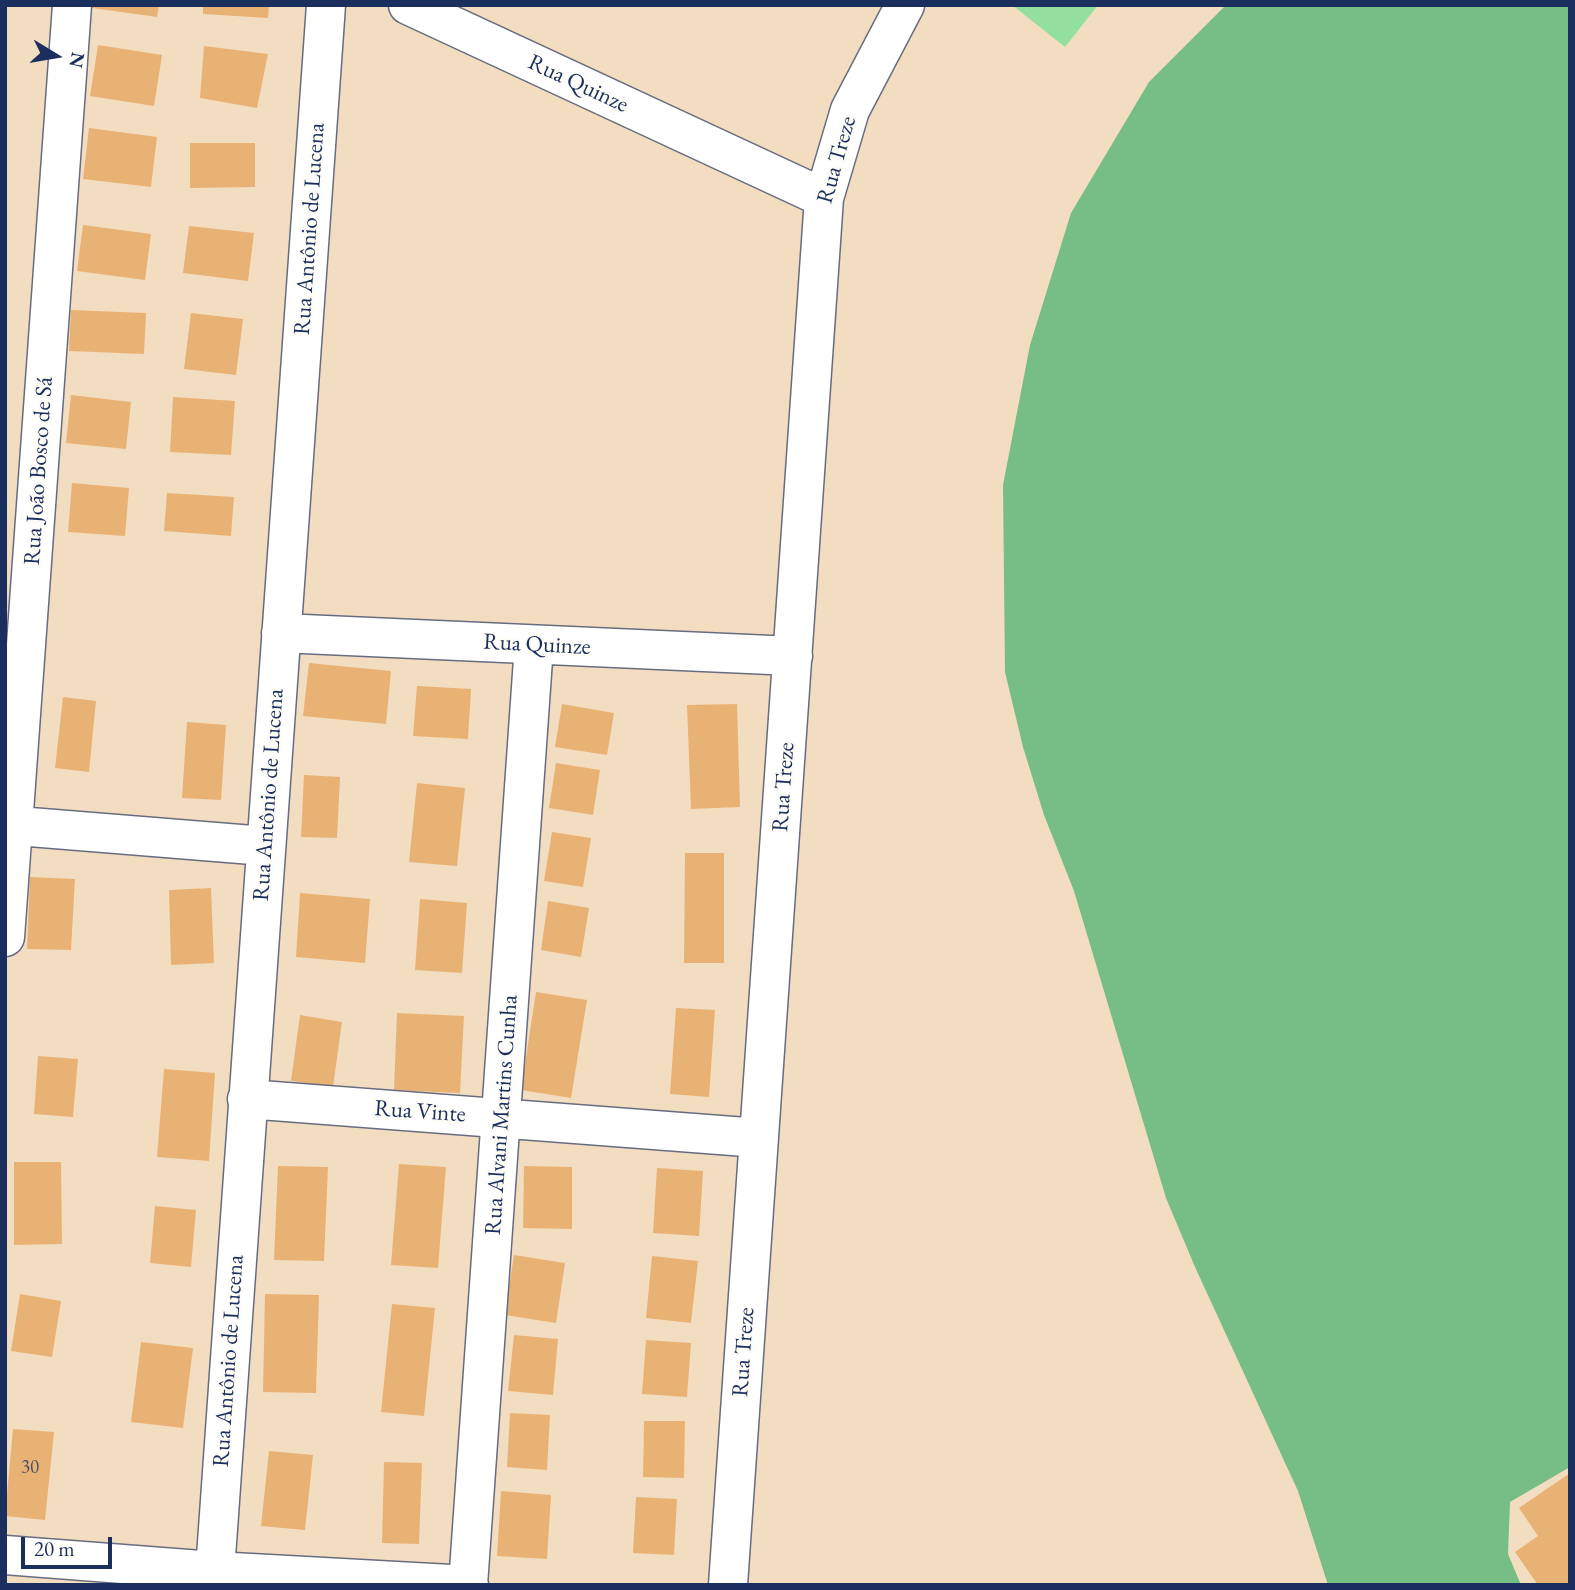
<!DOCTYPE html>
<meta charset="utf-8">
<style>
body{margin:0}
#map{position:relative;width:1575px;height:1590px;overflow:hidden;background:#f3ddc0;font-family:"EB Garamond",serif}
canvas{display:block}
.frame{position:absolute;inset:0;border:7px solid #1b2f5e;pointer-events:none}
.north{position:absolute;left:21px;top:21px;width:70px;height:70px;-webkit-text-stroke:5px #fdfcf7;paint-order:stroke;rotate:101deg;font-size:19px;font-weight:700;line-height:28px;text-align:center;color:#1b2f5e}
.north::after{content:'';display:block;margin:auto;width:24px;height:32px;background:#1b2f5e;clip-path:polygon(50% 0,100% 100%,50% 72%,0 100%)}
.scale{position:absolute;left:21px;top:1537px;width:91px;height:32px;box-sizing:border-box;border:4px solid #1b2f5e;border-top:0;padding-left:9px;font-size:21px;line-height:24px;white-space:nowrap;color:#1b2f5e;-webkit-text-stroke:5px #fdfcf7;paint-order:stroke}
</style>
<div id="map">
<canvas width="1575" height="1590"></canvas>
<div class="frame"></div>
<div class="north">N</div>
<div class="scale">20 m</div>
</div>
<script>
const context = document.querySelector('canvas').getContext('2d');
context.lineJoin = 'round';
function fill(path, color) { context.fillStyle = color; context.fill(path, 'evenodd'); }
function stroke(path, color, width, dash) { context.strokeStyle = color; context.lineWidth = width; context.lineCap = dash ? 'butt' : 'round'; context.setLineDash(dash || []); context.stroke(path); }
function drawText(font, color, halo, rows, align = 'center') {
  context.font = font + ' "EB Garamond",serif'; context.lineWidth = 5; context.setLineDash([]); context.textBaseline = 'middle'; context.strokeStyle = halo; context.fillStyle = color; for (const [text, x, y, turn = 0] of rows) {
    context.save(); context.translate(x, y); context.rotate((+turn || 0) * Math.PI / 180); context.textAlign = isNaN(turn) ? turn : align; if (halo) context.strokeText(text, 0, 0); context.fillText(text, 0, 0); context.restore();
  }
}
const green = new Path2D(`
 M 1012,5 L 1098,5 L 1065,47 Z`);
const forest = new Path2D(`
 M 1226,5 L 1570,5 L 1570,1467 L 1510,1502 L 1508,1554 L 1521,1585 L 1328,1585 L 1298,1491 L 1195,1267 L 1166,1198 L 1074,891 L 1044,815 L 1023,747 L 1005,672 L 1003,485 L 1030,345 L 1071,213 L 1149,82 Z`);
const building = new Path2D(`
 M 93,5 L 159,5 L 157,17 L 92,8 Z
 M 203,5 L 269,5 L 268,18 L 203,14 Z
 M 98,45 L 162,55 L 154,106 L 90,96 Z
 M 204,46 L 268,54 L 257,108 L 200,98 Z
 M 89,128 L 157,137 L 151,187 L 83,179 Z
 M 190,143 L 255,143 L 255,187 L 190,188 Z
 M 83,225 L 151,234 L 145,280 L 77,271 Z
 M 189,226 L 254,233 L 248,281 L 183,273 Z
 M 71,310 L 146,313 L 144,354 L 69,351 Z
 M 191,313 L 243,319 L 236,375 L 184,369 Z
 M 71,395 L 131,402 L 126,449 L 66,443 Z
 M 173,397 L 235,401 L 231,455 L 170,452 Z
 M 72,483 L 129,488 L 125,536 L 68,532 Z
 M 167,493 L 234,497 L 231,536 L 164,531 Z
 M 309,663 L 391,671 L 386,724 L 303,716 Z
 M 417,686 L 471,689 L 468,739 L 413,736 Z
 M 63,697 L 96,701 L 89,772 L 55,768 Z
 M 562,704 L 614,713 L 607,755 L 555,747 Z
 M 737,704 L 740,807 L 691,809 L 687,705 Z
 M 187,722 L 226,725 L 221,800 L 182,798 Z
 M 556,763 L 600,770 L 593,815 L 549,808 Z
 M 304,775 L 340,777 L 337,838 L 301,837 Z
 M 417,783 L 465,788 L 457,866 L 409,862 Z
 M 552,832 L 591,838 L 583,887 L 544,881 Z
 M 685,853 L 724,853 L 724,963 L 684,963 Z
 M 30,877 L 75,879 L 71,950 L 27,949 Z
 M 211,888 L 214,963 L 171,965 L 169,890 Z
 M 300,893 L 370,899 L 365,963 L 296,957 Z
 M 420,899 L 467,903 L 462,973 L 415,970 Z
 M 548,901 L 589,908 L 581,957 L 541,950 Z
 M 536,992 L 587,1000 L 571,1098 L 521,1090 Z
 M 676,1008 L 715,1010 L 709,1097 L 670,1094 Z
 M 397,1013 L 464,1016 L 460,1093 L 394,1090 Z
 M 300,1015 L 342,1022 L 333,1087 L 291,1081 Z
 M 38,1056 L 78,1059 L 73,1117 L 34,1114 Z
 M 164,1069 L 215,1073 L 209,1161 L 157,1157 Z
 M 14,1162 L 61,1162 L 62,1244 L 14,1245 Z
 M 399,1164 L 446,1167 L 438,1268 L 391,1265 Z
 M 278,1166 L 328,1167 L 324,1261 L 274,1260 Z
 M 524,1166 L 572,1167 L 572,1229 L 523,1228 Z
 M 657,1168 L 703,1171 L 699,1236 L 653,1233 Z
 M 155,1206 L 196,1210 L 191,1267 L 150,1263 Z
 M 514,1255 L 565,1263 L 556,1323 L 505,1315 Z
 M 652,1256 L 698,1261 L 691,1323 L 646,1318 Z
 M 20,1294 L 61,1301 L 52,1357 L 11,1351 Z
 M 265,1294 L 319,1295 L 316,1393 L 263,1392 Z
 M 392,1304 L 435,1308 L 424,1416 L 381,1412 Z
 M 514,1335 L 558,1339 L 553,1395 L 508,1391 Z
 M 646,1340 L 691,1343 L 687,1397 L 642,1394 Z
 M 141,1342 L 193,1348 L 183,1428 L 131,1422 Z
 M 510,1413 L 550,1415 L 547,1470 L 507,1467 Z
 M 644,1421 L 685,1421 L 684,1478 L 643,1477 Z
 M 13,1429 L 54,1432 L 45,1520 L 5,1516 Z
 M 269,1451 L 313,1455 L 305,1530 L 261,1526 Z
 M 384,1462 L 422,1463 L 419,1544 L 382,1543 Z
 M 1570,1473 L 1570,1585 L 1538,1585 L 1515,1552 L 1538,1536 L 1519,1508 Z
 M 501,1491 L 551,1495 L 547,1559 L 497,1556 Z
 M 636,1497 L 677,1499 L 674,1555 L 633,1553 Z`);
const minor = new Path2D(`
 M 408,5 L 824,198
 M 281,633 L 793,656
 M 5,825 L 265,846
 M 5,937 L 72,5
 M 247,1099 L 759,1138
 M 5,1555 L 214,1571 L 469,1585
 M 214,1585 L 326,5
 M 468,1585 L 534,645
 M 728,1585 L 824,198 L 850,110 L 905,5`);
const numberNames = [
 ["30",30,1468]
];
const streetNames = [
 ["Rua Quinze",578,84,25],
 ["Rua Treze",837,160,-74],
 ["Rua Antônio de Lucena",310,229,-86],
 ["Rua João Bosco de Sá",39,471,-86],
 ["Rua Quinze",537,645,3],
 ["Rua Treze",784,787,-86],
 ["Rua Antônio de Lucena",269,795,-86],
 ["Rua Vinte",420,1112,4],
 ["Rua Alvani Martins Cunha",502,1115,-86],
 ["Rua Treze",744,1352,-86],
 ["Rua Antônio de Lucena",229,1361,-86]
];
fill(green, '#93e09e');
fill(forest, '#76be85');
fill(building, '#e9b275');
stroke(minor, '#676c80', 41);
stroke(minor, '#fff', 38);
drawText('19px', '#4e5064', null, numberNames);
drawText('23px', '#1b2f5e', '#fdfcf7', streetNames);
</script>
